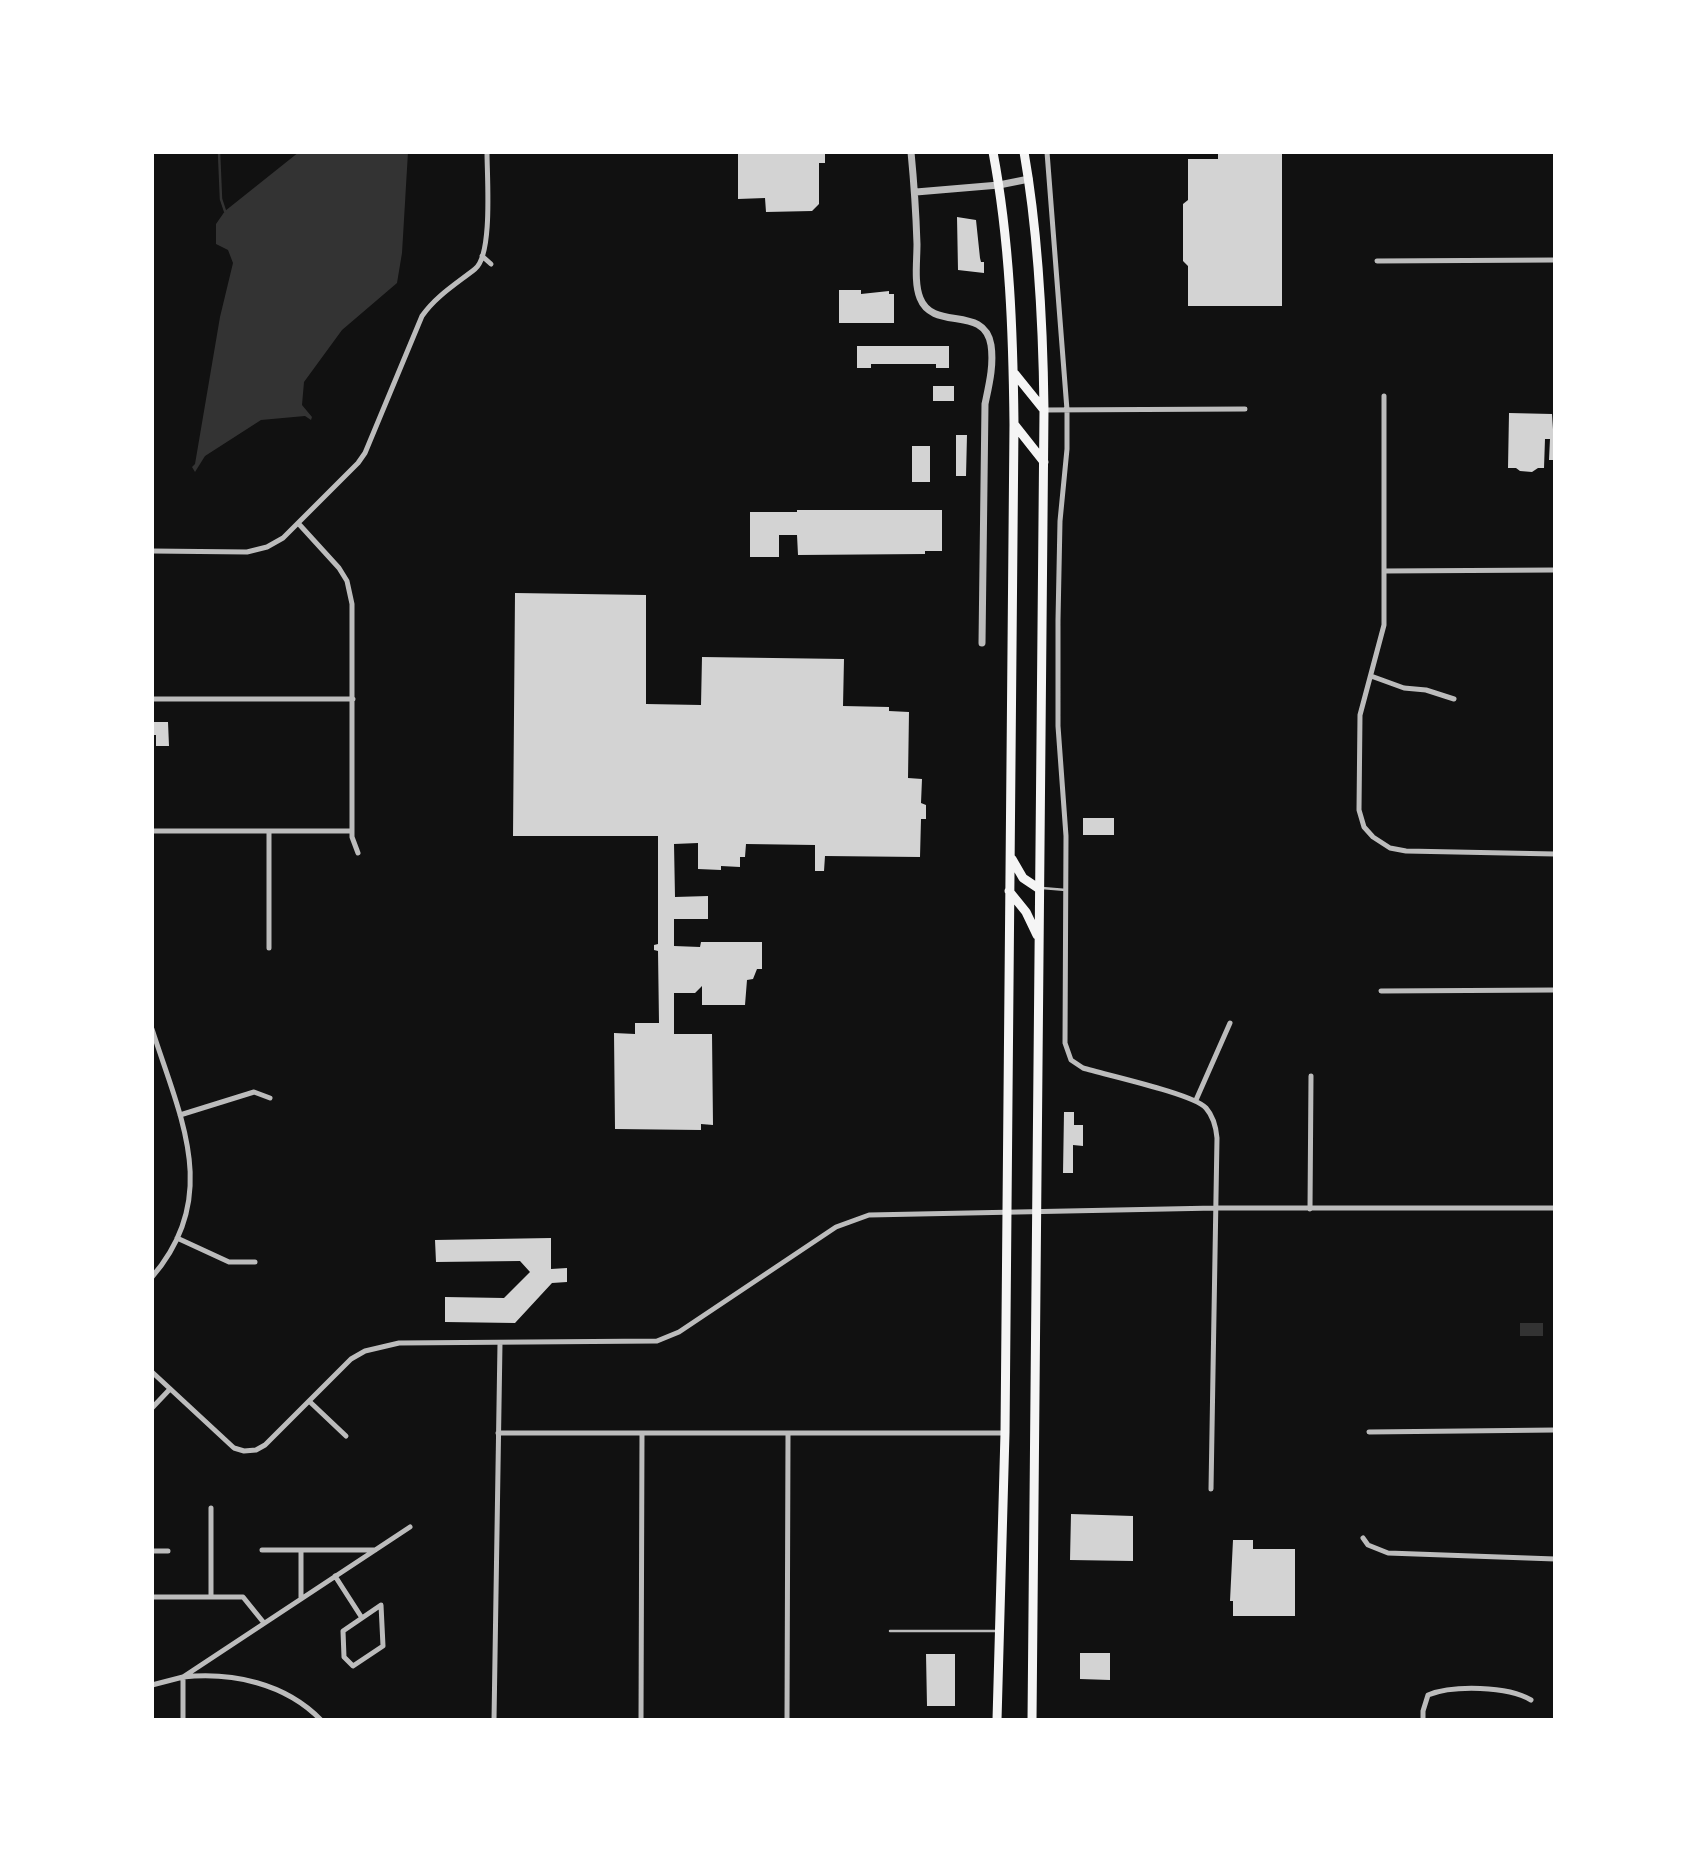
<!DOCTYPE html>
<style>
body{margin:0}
#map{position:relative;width:1707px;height:1872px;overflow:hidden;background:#111;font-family:"Fira Sans",sans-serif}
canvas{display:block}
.frame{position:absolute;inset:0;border:154px solid #fff;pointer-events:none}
</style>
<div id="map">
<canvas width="1707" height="1872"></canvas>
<div class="frame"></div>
</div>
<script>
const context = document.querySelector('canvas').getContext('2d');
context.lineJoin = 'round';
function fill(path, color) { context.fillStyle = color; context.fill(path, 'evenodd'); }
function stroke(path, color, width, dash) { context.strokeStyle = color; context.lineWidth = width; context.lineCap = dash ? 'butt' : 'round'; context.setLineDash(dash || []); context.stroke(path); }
const water = new Path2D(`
 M 299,152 L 408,152 L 402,253 L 397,283 L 342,330 L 304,382 L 302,405 L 312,417 L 311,420 L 305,416 L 261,420 L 205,456 L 195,472 L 192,467 L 195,464 L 220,317 L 233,263 L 228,250 L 216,244 L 216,224 L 225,211 Z
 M 1520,1323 L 1543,1323 L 1543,1336 L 1520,1336 Z`);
const stream = new Path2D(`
 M 219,152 L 221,199 L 225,211`);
const building = new Path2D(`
 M 738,152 L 825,152 L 825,163 L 819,163 L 819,204 L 812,211 L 766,212 L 765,198 L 738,199 Z
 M 1218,152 L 1282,152 L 1282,306 L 1188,306 L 1188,266 L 1183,261 L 1183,204 L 1188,200 L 1188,159 L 1218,159 Z
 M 957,217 L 976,220 L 980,258 L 981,262 L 984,262 L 984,273 L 958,270 Z
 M 839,290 L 861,290 L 861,294 L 889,291 L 889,294 L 894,294 L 894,323 L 839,323 Z
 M 857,346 L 949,346 L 949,368 L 936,368 L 936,364 L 871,364 L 871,368 L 857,368 Z
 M 933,386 L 954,386 L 954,401 L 933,401 Z
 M 1509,413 L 1552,414 L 1555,460 L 1549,460 L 1550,439 L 1545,439 L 1544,468 L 1538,468 L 1532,472 L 1520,471 L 1516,468 L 1508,468 Z
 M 956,435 L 967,435 L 966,476 L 956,476 Z
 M 912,446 L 930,446 L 930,482 L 912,482 Z
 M 797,510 L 942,510 L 942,551 L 925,551 L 925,554 L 798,555 L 797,535 L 779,535 L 779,557 L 750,557 L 750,512 L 797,512 Z
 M 515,593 L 646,595 L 646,704 L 701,705 L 702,657 L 844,659 L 843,706 L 889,707 L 889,711 L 909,712 L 908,778 L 922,779 L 921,803 L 926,805 L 926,819 L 921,819 L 920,857 L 825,856 L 824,871 L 815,871 L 815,845 L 746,844 L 745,857 L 740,857 L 740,867 L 721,866 L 721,870 L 698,869 L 698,843 L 674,844 L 675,897 L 708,896 L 708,919 L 674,919 L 674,946 L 700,947 L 701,942 L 762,942 L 762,969 L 757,969 L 753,979 L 747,980 L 745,1005 L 702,1005 L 702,986 L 695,993 L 674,993 L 674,1034 L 712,1034 L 713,1125 L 701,1124 L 701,1130 L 615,1129 L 614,1033 L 635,1034 L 635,1023 L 659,1023 L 658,951 L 654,950 L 654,945 L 658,944 L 658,836 L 513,836 Z
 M 152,722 L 168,722 L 169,746 L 156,746 L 156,735 L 152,735 Z
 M 1083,818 L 1114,818 L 1114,835 L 1083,835 Z
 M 1064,1112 L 1074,1112 L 1074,1125 L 1083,1125 L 1083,1146 L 1073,1145 L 1073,1173 L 1063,1173 Z
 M 551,1238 L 551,1269 L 567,1268 L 567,1282 L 552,1283 L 515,1323 L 445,1322 L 445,1297 L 504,1298 L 530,1272 L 520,1261 L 436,1262 L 435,1240 Z
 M 1071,1514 L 1133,1516 L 1133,1561 L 1070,1560 Z
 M 1233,1540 L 1253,1540 L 1253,1549 L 1295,1549 L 1295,1616 L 1233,1616 L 1233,1601 L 1230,1601 Z
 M 1080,1653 L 1110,1653 L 1110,1680 L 1080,1679 Z
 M 926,1654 L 955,1654 L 955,1706 L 927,1706 Z`);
const service = new Path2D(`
 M 1042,888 L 1066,890
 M 890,1631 L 999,1631`);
const minor = new Path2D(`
 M 1047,152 L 1067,410 L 1067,449 L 1060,521 L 1058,620 L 1058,726 L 1066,836 L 1065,1043 L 1071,1060 L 1083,1068 C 1106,1075 1194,1094 1206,1108 C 1213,1116 1216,1127 1217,1138 L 1211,1489
 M 482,256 L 491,264
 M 1377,261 L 1555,260
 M 1384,396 L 1384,625 L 1360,715 L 1359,810 L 1364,827 L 1373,837 L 1390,848 L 1406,851 L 1555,854
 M 1044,410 L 1245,409
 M 298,523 L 339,568 L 347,581 L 352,604 L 352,837 L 358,853
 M 152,551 L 247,552 L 267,547 L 283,538 L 358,463 L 365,453 L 422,316 C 436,296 456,284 475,269 C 493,255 487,177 487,152
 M 1384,571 L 1555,570
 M 1371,676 L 1404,688 L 1426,690 L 1454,699
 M 152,699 L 353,699
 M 152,831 L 352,831
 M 269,831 L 269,948
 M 1381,991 L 1555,990
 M 152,1029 C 180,1117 222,1196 152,1277
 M 1196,1100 L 1230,1023
 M 180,1115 L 254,1092 L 270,1098
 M 1310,1209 L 1311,1076
 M 177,1238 L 229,1262 L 255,1262
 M 152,1372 L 234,1448 L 244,1451 L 256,1450 L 265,1445 L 351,1359 L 365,1351 L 399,1343 L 657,1341 L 679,1332 L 836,1227 L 869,1215 L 1216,1208 L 1555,1208
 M 309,1401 L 346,1436
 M 152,1408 L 170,1389
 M 1369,1432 L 1555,1430
 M 498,1433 L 1005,1433
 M 1363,1538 L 1368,1545 L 1388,1553 L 1555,1559
 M 262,1550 L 375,1550
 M 301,1550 L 301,1598
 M 152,1551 L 168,1551
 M 335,1576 L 362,1618 L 343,1631 L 344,1657 L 353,1666 L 383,1646 L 381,1605 L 362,1618
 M 211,1596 L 211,1508
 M 152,1597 L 243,1597 L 264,1623
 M 152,1685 L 183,1677 L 410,1527
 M 183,1720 L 183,1677 C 232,1672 285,1683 321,1720
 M 494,1720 L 500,1343
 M 641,1720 L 642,1433
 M 787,1720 L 788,1434
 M 1423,1720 L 1423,1711 L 1428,1695 C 1453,1685 1508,1686 1531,1700`);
const tertiary = new Path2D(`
 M 911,152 C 914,183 916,213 917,244 C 917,261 914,283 920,298 C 933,332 984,304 991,345 C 994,365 989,385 985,404 L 982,643
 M 916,192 L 999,185 L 1029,179`);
const trunk = new Path2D(`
 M 993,152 C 1010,242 1013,333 1014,424 L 1005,1433 L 997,1720
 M 1024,152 C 1039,237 1043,324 1044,410 L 1032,1720
 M 1015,374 L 1044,410
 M 1014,424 L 1044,462
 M 1012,859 L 1023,878 L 1038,888
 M 1009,891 L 1026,912 L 1037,935`);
fill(water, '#333');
stroke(stream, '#333', 2.5);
fill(building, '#d3d3d3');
stroke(service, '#bcbcbc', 2.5);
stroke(minor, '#bcbcbc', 5);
stroke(tertiary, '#bcbcbc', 7);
stroke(trunk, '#f5f5f5', 9);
</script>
